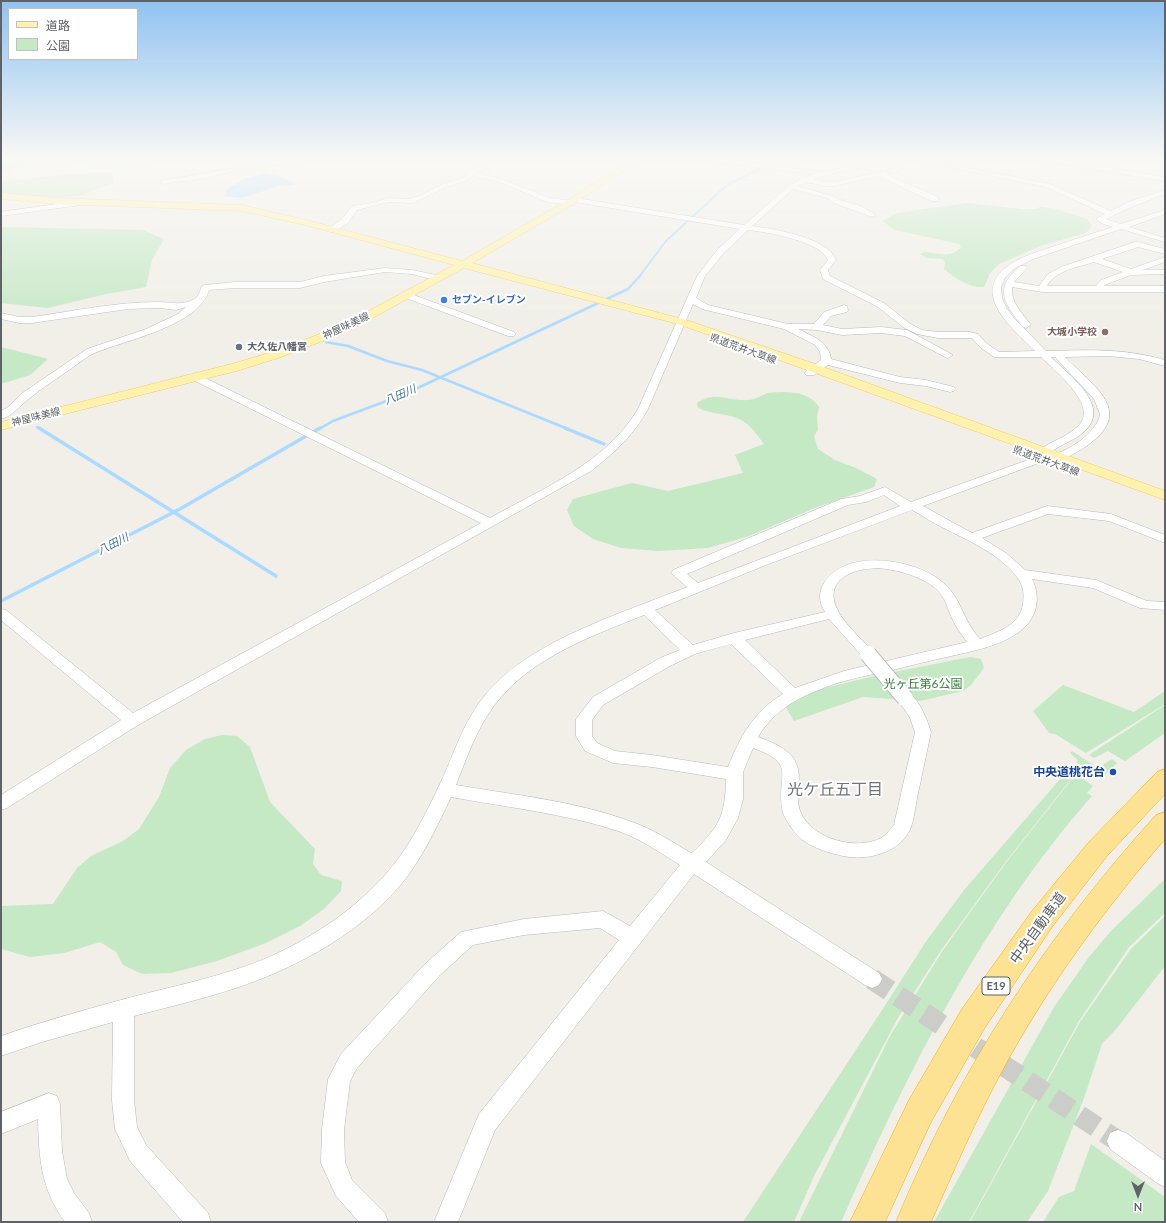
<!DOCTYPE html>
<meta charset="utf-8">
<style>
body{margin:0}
#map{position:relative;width:1166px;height:1223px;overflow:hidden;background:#f1efe8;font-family:Lato,"Noto Sans JP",sans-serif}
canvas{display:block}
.frame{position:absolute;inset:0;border:2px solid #5f6368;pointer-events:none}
.legend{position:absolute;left:8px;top:8px;width:130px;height:52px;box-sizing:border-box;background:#fff;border:1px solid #bfc1c3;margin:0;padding:5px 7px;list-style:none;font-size:12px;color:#5f6368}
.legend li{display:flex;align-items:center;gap:8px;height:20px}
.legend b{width:20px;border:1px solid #bfc1c3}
.north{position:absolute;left:1118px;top:1175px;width:40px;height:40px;-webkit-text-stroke:3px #fff;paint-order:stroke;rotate:180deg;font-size:11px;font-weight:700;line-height:16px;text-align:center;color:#5f6368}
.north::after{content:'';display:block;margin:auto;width:14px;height:18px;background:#5f6368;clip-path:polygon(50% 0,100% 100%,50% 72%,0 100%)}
</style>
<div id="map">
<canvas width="1166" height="1223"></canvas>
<div class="frame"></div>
<ul class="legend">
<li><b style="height:5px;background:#fff2af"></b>道路</li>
<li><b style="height:11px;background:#c5e8c5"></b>公園</li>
</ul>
<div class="north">N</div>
</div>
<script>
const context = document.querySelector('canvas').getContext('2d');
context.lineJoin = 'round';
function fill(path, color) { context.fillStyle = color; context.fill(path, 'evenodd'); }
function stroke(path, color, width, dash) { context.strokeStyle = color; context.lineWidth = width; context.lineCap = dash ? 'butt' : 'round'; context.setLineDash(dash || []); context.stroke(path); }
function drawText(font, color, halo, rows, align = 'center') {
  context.font = font + ' Lato,"Noto Sans JP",sans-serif'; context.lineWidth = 4; context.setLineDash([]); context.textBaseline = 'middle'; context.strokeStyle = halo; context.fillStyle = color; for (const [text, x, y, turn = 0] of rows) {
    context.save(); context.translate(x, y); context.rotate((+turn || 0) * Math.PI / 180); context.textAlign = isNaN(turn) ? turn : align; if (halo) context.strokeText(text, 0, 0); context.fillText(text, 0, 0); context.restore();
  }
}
const green = new Path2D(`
 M 1,160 L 73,160 L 38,162 L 1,172 Z
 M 87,160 L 147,160 C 129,169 106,164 87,160 Z
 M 112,173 L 114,183 L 79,196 L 54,198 L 1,193 L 1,178 L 3,181 L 72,174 Z
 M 967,203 L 1022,209 L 1035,209 L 1040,207 L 1057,209 L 1087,219 L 1092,226 L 1086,233 L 1043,245 L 999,264 L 990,273 L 984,287 C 969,288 955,278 944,269 L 945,263 L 943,259 L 926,258 L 920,254 L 924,252 C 937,253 952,259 961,247 L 959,244 L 895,230 L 882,221 L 897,213 Z
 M 1,227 L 143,230 L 164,239 L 152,260 L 146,287 L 106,294 L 48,308 L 1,303 Z
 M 1,347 L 48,359 L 30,375 L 1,384 Z
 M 787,392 C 800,393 811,395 819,407 L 817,416 L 818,430 L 814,436 L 818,449 L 835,460 L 856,468 L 877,479 L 874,487 L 815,508 L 749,536 L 708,548 L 658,551 L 621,548 L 593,539 L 574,526 L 567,510 L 573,499 L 632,483 L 668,491 L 743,473 L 735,455 L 764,444 C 758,436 752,427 743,421 C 730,413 712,415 698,408 L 697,403 C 717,390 727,402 748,400 C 756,400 761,395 768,393 C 774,392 781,392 787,392 Z
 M 970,657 L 981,659 L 984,668 L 971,685 L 963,691 L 920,701 L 863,697 L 794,721 L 784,704 L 812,691 L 874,676 Z
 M 1063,685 L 1134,712 L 1165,691 L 1165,704 L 1086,753 L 1055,734 L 1049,733 L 1033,711 Z
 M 1165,705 L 1165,733 L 1125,761 L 1108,751 L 1094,758 L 1089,755 Z
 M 222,735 L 237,736 L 250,747 L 270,802 L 315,849 L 313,864 L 321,875 L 342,881 L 341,891 L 324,909 L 300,926 L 266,943 L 217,961 L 171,973 L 142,974 L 123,965 L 116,952 L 100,942 L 64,953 L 30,957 L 1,949 L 1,906 L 53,904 L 77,868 L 91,856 L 123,841 L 139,829 L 159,797 L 170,768 L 186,750 L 205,739 Z
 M 1072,751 L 1098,768 L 1112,759 L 1117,763 L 1101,778 L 1076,762 L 1078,760 L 1070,753 Z
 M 1068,770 L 1075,774 L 1007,860 L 942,949 L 899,1016 L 814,1176 L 794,1222 L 743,1222 L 884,1007 L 927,940 L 964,890 Z
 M 1076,774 L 1093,786 L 1087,793 L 1092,796 C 982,920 908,1072 841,1222 L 799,1222 L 890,1036 L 943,950 L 1008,860 Z
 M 1165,879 L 1165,913 L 1129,947 L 1079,1021 L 969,1222 L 934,1222 L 1054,1007 L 1089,957 L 1111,931 Z
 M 1165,916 L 1165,966 L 1117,1028 L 1102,1044 L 1084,1098 L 1048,1191 L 1027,1222 L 970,1222 L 1080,1022 L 1131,949 Z
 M 1091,1144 L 1165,1197 L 1165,1222 L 1043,1222 L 1059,1197 L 1074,1191 Z`);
const water = new Path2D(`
 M 265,173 L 284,178 L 283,178 L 294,183 L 295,185 L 277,186 L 242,198 L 225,196 L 227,193 L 225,190 L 243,179 Z`);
const streamFar2 = new Path2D(`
 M 639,277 L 666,241 L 727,185 L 776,160`);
const streamFar1 = new Path2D(`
 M 326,342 L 348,346 L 387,361 L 422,370 L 568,429
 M 37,427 L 41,429
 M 319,429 L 333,421 L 405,394 L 628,289 L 640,276`);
const stream = new Path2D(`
 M 39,428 L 276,576
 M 565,428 L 604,444
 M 1,601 L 180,509 L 320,428`);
const minorTunnel = new Path2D(`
 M 872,979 L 1118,1141`);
const minor = new Path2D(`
 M 283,160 L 304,160 L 301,162 L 244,169 L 200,179 L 163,184 L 160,182 L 163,180 C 203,175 243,165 283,160 Z
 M 474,160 L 481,160 L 487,167 L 477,173 L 501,179 L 551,198 L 573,201 L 573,198 L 576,198 L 744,225 L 790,185 L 803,178 L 815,174 L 714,162 L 711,160 L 732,160 L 823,172 L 878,160 L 892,160 L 887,162 L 904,169 L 886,174 L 938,197 L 938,201 L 932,201 L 878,176 L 834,186 L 824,186 L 807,182 L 798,186 L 835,197 L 837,199 L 861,206 L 876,215 L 872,217 L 831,202 L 830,199 L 793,189 L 752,226 C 774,229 827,237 836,260 L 828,270 L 830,276 L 884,303 L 909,323 L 922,330 L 938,332 L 970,332 L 978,334 L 986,343 L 999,352 L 1035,351 C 1022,338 996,316 993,296 C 988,263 1038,252 1061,244 C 1079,238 1096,232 1113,227 L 1103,224 L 1096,219 L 1105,214 L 1046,187 L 915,160 L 929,160 L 1050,184 L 1111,211 L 1128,202 L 1165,190 L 1165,194 L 1134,206 L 1106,219 L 1121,224 L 1165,210 L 1165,214 L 1129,227 L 1165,238 L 1165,242 L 1121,229 L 1033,259 L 1015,268 L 1005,278 L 1001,287 L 1002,298 L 1007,309 L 1014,318 L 1046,351 C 1089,350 1123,348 1165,360 L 1165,366 L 1139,359 L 1108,356 L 1065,357 C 1094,387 1137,412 1085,447 C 1073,455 1058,463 1044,461 L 923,506 L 972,533 L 1047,506 L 1111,514 L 1165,535 L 1165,543 L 1109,521 L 1048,514 L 982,538 L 1006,553 L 1025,570 L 1096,580 L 1147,601 L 1165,602 L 1165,610 L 1140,608 L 1093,588 L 1032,579 C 1042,599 1036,620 1019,632 C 998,647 972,651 947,657 C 928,661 908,666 889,671 C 864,676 839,681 816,691 C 792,700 771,715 758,737 C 771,742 786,747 794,759 C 805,778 793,795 801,813 C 812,839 857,851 881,838 C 887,835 890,829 894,825 L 915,732 L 910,718 L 897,698 L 900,694 C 903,693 905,692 909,694 C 919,698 928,722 931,732 C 927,751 923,770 919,789 C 916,801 915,816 911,827 C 901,853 867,861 843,856 C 825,852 803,845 793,830 C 788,823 783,816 782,808 C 777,774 797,764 753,748 L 743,772 L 743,799 L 738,818 L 726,840 L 706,862 L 879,973 L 882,979 L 879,985 L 872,988 L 865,985 L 694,874 L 495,1130 L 458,1222 L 434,1222 L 479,1114 L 619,940 L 600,928 L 524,935 L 473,945 L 440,975 L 357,1068 L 350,1081 L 344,1130 L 345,1162 L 352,1180 L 385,1213 L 388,1222 L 359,1222 L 336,1196 L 321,1163 L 322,1130 L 328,1079 L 341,1054 L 426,963 L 461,932 L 524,919 L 603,911 L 630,926 L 680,865 C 661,853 642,840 621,832 C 569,814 505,807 451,797 C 438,825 425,852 407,877 C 366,930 299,967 236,988 C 203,999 168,1007 134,1016 L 134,1100 L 137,1127 L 146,1145 L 208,1213 L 211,1222 L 183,1222 L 130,1161 L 115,1129 L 112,1100 L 113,1022 L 42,1042 L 1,1056 L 1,1036 C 41,1022 81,1011 121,1000 C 158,990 197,982 234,970 C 275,958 322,932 355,904 C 398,868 415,836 439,786 C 454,755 463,721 486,694 C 531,640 623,613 687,587 L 671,573 L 673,570 L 841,499 L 860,496 L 885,487 L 911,502 L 1036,457 C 1042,446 1052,442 1063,437 C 1069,433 1078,428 1082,421 C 1093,401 1054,370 1041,357 L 994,357 L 980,347 L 972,338 L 938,338 L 917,334 L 903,327 L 878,307 L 823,279 L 820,270 L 828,260 C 821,241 766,232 748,230 L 724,253 L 705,276 L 696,298 L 708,305 L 788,324 L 814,324 L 824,312 L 844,305 L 847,306 L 848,310 L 847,312 L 831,316 L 823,325 L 842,329 L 881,327 L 907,330 L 953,355 L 948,358 L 945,357 L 905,336 L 881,333 L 842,335 L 817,330 L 798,329 C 812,336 829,342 831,359 L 900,377 L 926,380 L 954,387 L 955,389 L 954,391 L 950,392 L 926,386 L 900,383 L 828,365 L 814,375 L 806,375 L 805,373 L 806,371 L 821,360 L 820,352 L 815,345 L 784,329 L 702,309 L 693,304 L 648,409 C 634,435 614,453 591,471 L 138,725 L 7,808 L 1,810 L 1,795 L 121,720 L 1,620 L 1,609 L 6,610 L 133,713 L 481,523 L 193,380 L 192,378 L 193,376 L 201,376 L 490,518 C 543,488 605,464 638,409 L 697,276 L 718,249 L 740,229 L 574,202 L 574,205 L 571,205 L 547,202 L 497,181 L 473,176 L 471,178 L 463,182 L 446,187 L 426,197 L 413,203 L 389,202 L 357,210 L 348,223 L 334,232 L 331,232 L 327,230 L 342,219 L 352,206 L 372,203 L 388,198 L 409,199 L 422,195 L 442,184 L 459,179 L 466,176 L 469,172 L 480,166 ZM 879,164 L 894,169 L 834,182 L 824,182 L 814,179 L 840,172 ZM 1051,357 L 1055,357 L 1094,399 L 1100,414 C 1098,432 1066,454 1048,455 C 1056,446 1071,442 1080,435 C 1116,409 1071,377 1051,357 ZM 884,495 L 900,506 L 698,583 L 687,574 L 848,505 L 866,502 ZM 912,510 C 920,514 928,520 936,524 C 964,539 1001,553 1019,580 C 1024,588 1024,595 1023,604 C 1020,625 998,632 980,639 C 959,616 963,594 934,576 C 905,558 844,550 824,583 C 818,593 819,602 825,612 L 734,633 L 693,645 L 655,610 L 766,565 ZM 878,568 C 899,570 933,578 944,599 C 947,604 948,610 951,616 C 955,626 961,634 967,642 L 844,671 L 795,688 L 745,640 L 829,619 L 863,657 L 868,659 L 873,657 L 875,654 L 873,651 C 858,635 818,603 840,580 C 851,570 864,569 878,568 ZM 644,615 L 680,650 L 660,658 L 593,697 L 576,719 L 576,736 L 585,751 L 613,763 L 652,767 L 726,779 C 725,816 720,826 693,852 L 691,853 C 672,842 653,829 632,822 C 576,801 514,795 456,785 C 465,762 474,737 487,716 C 521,661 587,638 644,615 ZM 731,644 L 783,694 C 754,711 740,737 728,767 L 652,755 L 615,751 L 597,743 L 592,736 L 592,720 L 603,705 L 670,666 L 695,654 Z
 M 1048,160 L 1062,160 L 1165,177 L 1165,181 L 1065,165 Z
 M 85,200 L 88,200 L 88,204 L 1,216 L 1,212 Z
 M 1135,242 L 1138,242 L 1165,249 L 1165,254 L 1138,247 L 1102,259 L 1131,269 L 1165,257 L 1165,262 L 1143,270 L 1165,270 L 1165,274 L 1131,275 L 1107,284 L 1104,286 L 1165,286 L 1165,292 L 1042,292 L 1012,287 C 1011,303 1022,313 1031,325 L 1026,328 L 1023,327 C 1004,303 993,289 1020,266 L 1026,266 L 1027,268 L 1014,282 L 1039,286 L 1048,274 L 1061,267 ZM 1094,262 L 1123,272 L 1101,280 L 1096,286 L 1047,286 C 1054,271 1079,267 1094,262 Z
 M 385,268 L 412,270 L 441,276 L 442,278 L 438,281 L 412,274 L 385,272 L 324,282 L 300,288 L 235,288 L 209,290 C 199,326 125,340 95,353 C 87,356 79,363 72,368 C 58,378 43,387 30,398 C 20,405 13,416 1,419 L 1,411 L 8,407 L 21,394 L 87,349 L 146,329 L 178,314 L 186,307 L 176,310 L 160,308 L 128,309 L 32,323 L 19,323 L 1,319 L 1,313 L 19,317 L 32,317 C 74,311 116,302 158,302 C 170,302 183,306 194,299 C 199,297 200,290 202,286 L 205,285 L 235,282 L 300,282 L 324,276 Z
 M 406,292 L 514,332 L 516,334 L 514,336 L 508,336 L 403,297 L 402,295 Z
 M 49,1093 L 57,1096 L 60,1104 L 62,1151 L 67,1179 L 74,1193 L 89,1213 L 92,1222 L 65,1222 C 41,1189 39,1159 38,1119 L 1,1134 L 1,1112 Z
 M 1118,1130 L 1126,1133 L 1165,1161 L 1165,1187 L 1157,1183 L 1110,1149 L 1107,1141 L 1110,1133 Z`);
const major = new Path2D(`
 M 631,160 L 641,160 L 567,208 L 472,263 L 686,320 L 815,364 L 1165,491 L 1165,500 L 807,370 L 678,324 L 464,268 L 358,326 L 320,342 L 281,357 L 240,370 L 1,430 L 1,422 L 232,364 L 272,352 L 312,337 L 350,321 L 454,265 L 305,225 L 242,211 L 56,204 L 1,199 L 1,193 L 56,198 L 242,205 L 310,221 L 462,261 L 561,204 Z`);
const highway = new Path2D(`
 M 1165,769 L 1165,794 L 1107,856 L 1052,927 L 984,1029 L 931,1122 L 885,1222 L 850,1222 L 909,1100 L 962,1009 L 1032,911 L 1089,842 L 1157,772 Z
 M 1165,812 L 1165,839 C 1104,910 1048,986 1003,1069 C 976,1119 954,1170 931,1222 L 896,1222 C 959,1069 1045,938 1156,815 Z`);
const minorBridge = new Path2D(`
 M 868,654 L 905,698`);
const markers = [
 [444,300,4,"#3f7fe0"],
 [1105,332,4,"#8d6e63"],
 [239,347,4,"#6b7280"],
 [1113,772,4,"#1a4fb4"]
];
const farShopnames = [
 ["セブン-イレブン",452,300]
];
const farStreetnames = [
 ["神屋味美線",346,326,-25],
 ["県道荒井大草線",743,349,20],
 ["神屋味美線",36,417,-14],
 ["県道荒井大草線",1046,461,20]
];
const farEducationnames = [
 ["大城小学校",1097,332]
];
const farWorshipnames = [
 ["大久佐八幡宮",247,347]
];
const farWaternames = [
 ["八田川",400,395,-23],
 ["八田川",113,544,-27]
];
const shields = [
 [996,986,28]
];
const shieldNames = [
 ["E19",996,986]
];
const parkNames = [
 ["光ヶ丘第6公園",923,684]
];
const transitNames = [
 ["中央道桃花台",1105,772]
];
const nearStreetnames = [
 ["中央自動車道",1038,928,-54]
];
const nearNeighbourhoodnames = [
 ["光ケ丘五丁目",835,790]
];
fill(green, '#c5e8c5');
fill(water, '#aadaff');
stroke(streamFar2, '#aadaff', 2);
stroke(streamFar1, '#aadaff', 2.5);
stroke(stream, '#aadaff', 3.5);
stroke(minorTunnel, '#ccccc8', 21, [21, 10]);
stroke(minor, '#b5b8bc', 1);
stroke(major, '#f2c960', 1);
stroke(highway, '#f9ab00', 1);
fill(minor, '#fff');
fill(major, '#fff2af');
fill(highway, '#fde293');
stroke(minorBridge, '#b5b8bc', 18, []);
stroke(minorBridge, '#fff', 16);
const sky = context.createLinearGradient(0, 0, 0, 331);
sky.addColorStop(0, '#8fc3f1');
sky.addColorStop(0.48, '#f9f8f5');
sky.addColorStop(1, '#f9f8f500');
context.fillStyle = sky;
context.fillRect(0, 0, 1166, 331);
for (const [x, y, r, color] of markers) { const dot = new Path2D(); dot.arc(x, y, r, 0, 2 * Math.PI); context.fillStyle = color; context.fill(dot); stroke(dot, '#fff', 1.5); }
drawText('bold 10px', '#366cbe', '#fff', farShopnames, 'left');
drawText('10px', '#5f6368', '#fff', farStreetnames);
drawText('bold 10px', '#785e54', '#fff', farEducationnames, 'right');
drawText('bold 10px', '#5b616d', '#fff', farWorshipnames, 'left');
drawText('italic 11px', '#4174aa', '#fff', farWaternames);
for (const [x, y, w] of shields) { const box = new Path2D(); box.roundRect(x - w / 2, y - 9, w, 18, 3); context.fillStyle = '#fff'; context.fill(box); stroke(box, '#5f6368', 1); }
drawText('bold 11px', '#5f6368', null, shieldNames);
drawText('12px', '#348238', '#fff', parkNames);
drawText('bold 12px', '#164399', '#fff', transitNames, 'right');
drawText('14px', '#5f6368', '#fff', nearStreetnames);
drawText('16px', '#70757a', '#fff', nearNeighbourhoodnames);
</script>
